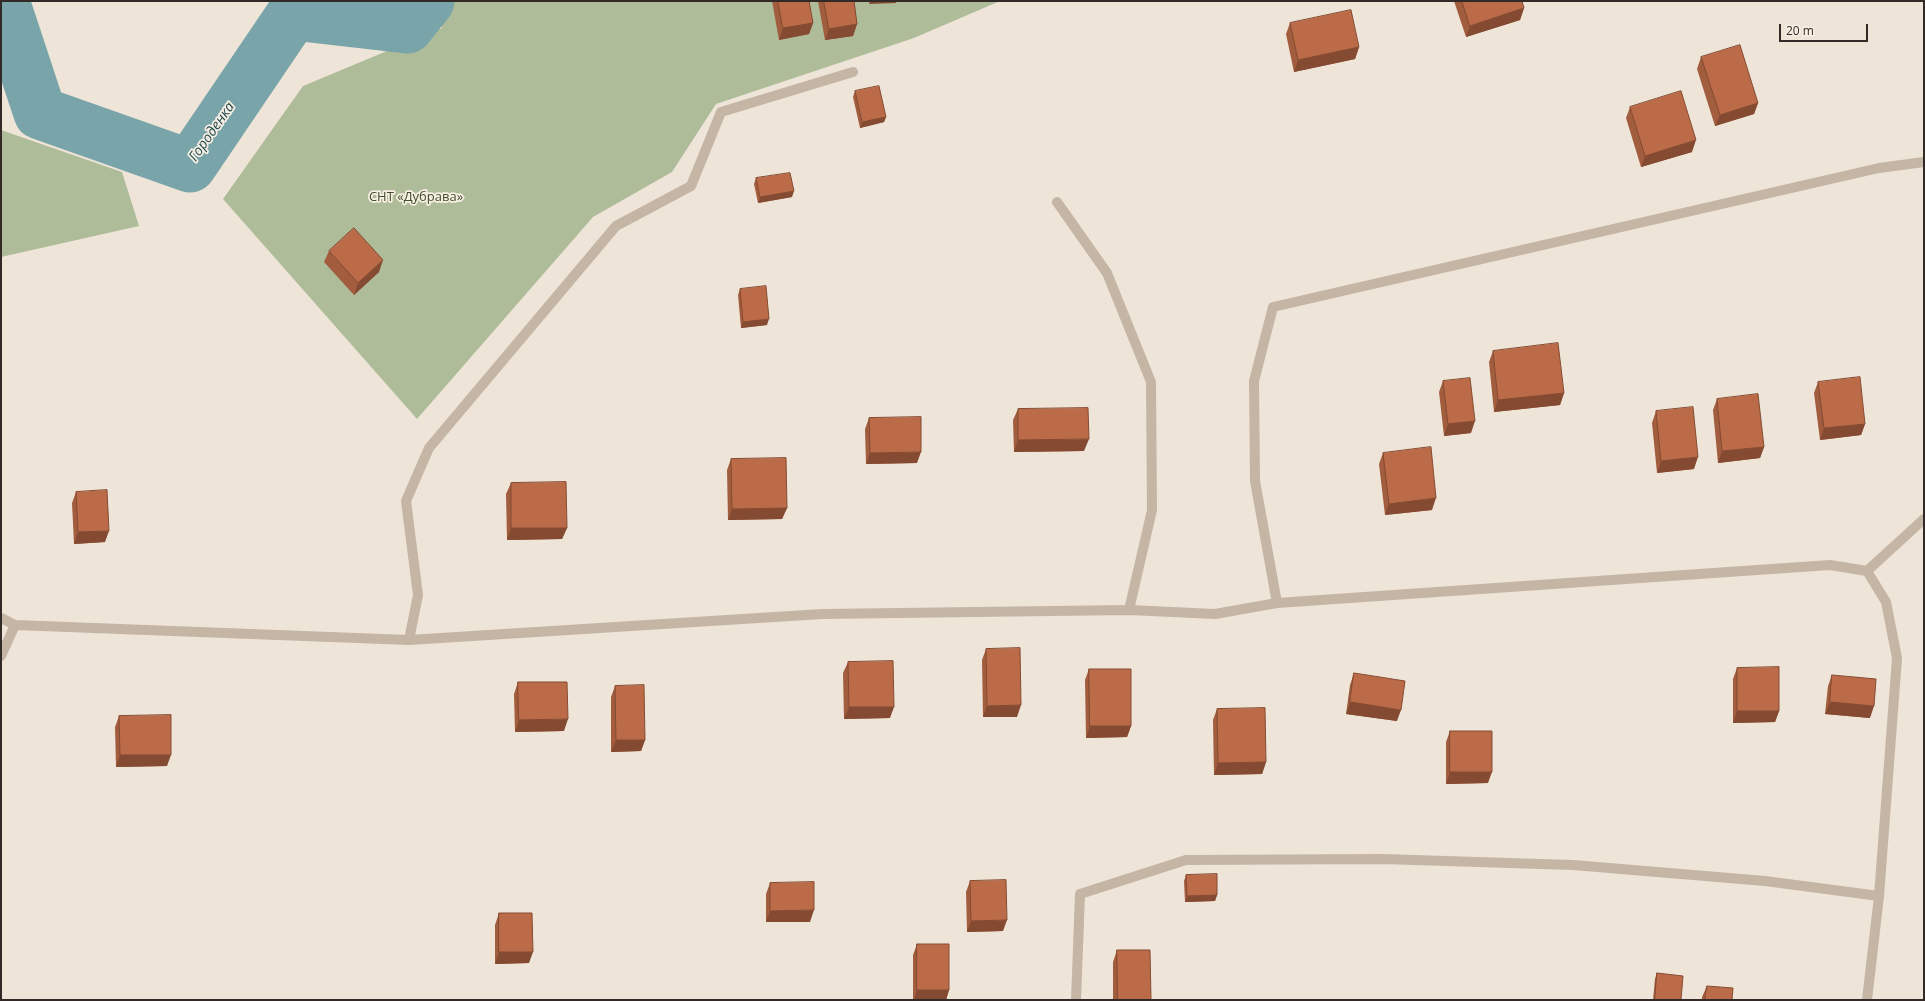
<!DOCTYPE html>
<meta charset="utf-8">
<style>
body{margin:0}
#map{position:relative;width:1925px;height:1001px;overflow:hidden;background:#eee5d8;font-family:"Open Sans",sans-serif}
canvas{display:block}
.frame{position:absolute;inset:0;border:2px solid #312a26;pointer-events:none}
.scale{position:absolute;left:1779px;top:24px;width:89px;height:18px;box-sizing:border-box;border:2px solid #312a26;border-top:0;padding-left:5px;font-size:12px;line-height:14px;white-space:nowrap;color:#312a26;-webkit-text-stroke:3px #f7efe3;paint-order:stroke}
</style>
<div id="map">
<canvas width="1925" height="1001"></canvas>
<div class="frame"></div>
<div class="scale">20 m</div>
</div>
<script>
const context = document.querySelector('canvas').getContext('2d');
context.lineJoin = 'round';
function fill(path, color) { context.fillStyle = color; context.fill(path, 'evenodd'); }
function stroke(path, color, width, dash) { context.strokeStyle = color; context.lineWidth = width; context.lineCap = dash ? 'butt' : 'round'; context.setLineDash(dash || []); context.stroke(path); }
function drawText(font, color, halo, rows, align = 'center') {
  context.font = font + ' "Open Sans",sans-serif'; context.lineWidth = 3.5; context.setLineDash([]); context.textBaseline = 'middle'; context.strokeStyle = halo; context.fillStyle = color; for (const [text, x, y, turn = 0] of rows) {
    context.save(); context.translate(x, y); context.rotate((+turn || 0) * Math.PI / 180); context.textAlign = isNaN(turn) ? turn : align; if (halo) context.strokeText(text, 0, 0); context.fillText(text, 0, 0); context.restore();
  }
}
const green = new Path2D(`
 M 434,1 L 1000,1 L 914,38 L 716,104 L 672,172 L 593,217 L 417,419 L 223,199 L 303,86 L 442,28 Z
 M 1,130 L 122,172 L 139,226 L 1,257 Z`);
const river = new Path2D(`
 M 3,1 L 40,113 L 190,166 L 293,14 L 407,27 L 428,1`);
const service = new Path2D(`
 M 1057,202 L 1107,273 L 1151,382 L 1152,510 L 1129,610
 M 409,640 L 418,595 L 406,501 L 429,448 L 616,226 L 691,186 L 721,112 L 853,72
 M 1076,1000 L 1080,894 L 1186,860 L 1383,859 L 1573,865 L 1765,881 L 1879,896`);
const minor = new Path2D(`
 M 1867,571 L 1924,519
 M 1277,603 L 1255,481 L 1254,381 L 1273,307 L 1879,168 L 1924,162
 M 1,618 L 15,625 L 409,640 L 822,614 L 1129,610 L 1215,614 L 1277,603 L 1830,565 L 1867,571 L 1886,602 L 1897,658 L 1879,896 L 1867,1000
 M 1,656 L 15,625`);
const wall = new Path2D(`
 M 772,1 L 809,1 L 813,23 L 809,34 L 779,40 Z
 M 818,1 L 854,1 L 857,24 L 853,36 L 825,40 Z
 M 1454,1 L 1522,1 L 1524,8 L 1520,20 L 1466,37 Z
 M 1290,23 L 1359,47 L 1355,59 L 1294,72 L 1286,34 Z
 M 1701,57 L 1758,103 L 1754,114 L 1715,126 L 1697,69 Z
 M 855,91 L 886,117 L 884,122 L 860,128 L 853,97 Z
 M 1630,107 L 1692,152 L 1641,167 L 1626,118 Z
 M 756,178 L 792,197 L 758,203 L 754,184 Z
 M 329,251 L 379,272 L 354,295 L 324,262 Z
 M 740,289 L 767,325 L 741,328 L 738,295 Z
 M 1493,351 L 1564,393 L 1560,405 L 1494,412 L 1489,362 Z
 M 1443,381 L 1471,433 L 1444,436 L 1439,392 Z
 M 1818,382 L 1865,424 L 1861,435 L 1820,440 L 1814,393 Z
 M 1717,399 L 1764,447 L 1760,458 L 1718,463 L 1713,410 Z
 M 1018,409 L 1084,451 L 1014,452 L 1013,420 Z
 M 1656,411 L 1694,469 L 1657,473 L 1652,423 Z
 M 869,418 L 917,463 L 866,464 L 865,429 Z
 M 1383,453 L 1432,510 L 1385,515 L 1379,464 Z
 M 731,459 L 787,508 L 782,519 L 728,520 L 727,470 Z
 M 511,483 L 567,528 L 562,539 L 507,540 L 506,494 Z
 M 76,492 L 105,542 L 74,544 L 72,503 Z
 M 986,649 L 1017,717 L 983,717 L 982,660 Z
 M 848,662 L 890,718 L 844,719 L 843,673 Z
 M 1737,668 L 1779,711 L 1775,722 L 1733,723 L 1733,679 Z
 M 1089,669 L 1131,726 L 1127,737 L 1086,738 L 1085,680 Z
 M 1354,673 L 1397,721 L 1346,714 L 1350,685 Z
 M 1832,675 L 1870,718 L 1825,714 L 1828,686 Z
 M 518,682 L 564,731 L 515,732 L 514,694 Z
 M 615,686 L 645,740 L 641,751 L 611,752 L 611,697 Z
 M 1217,709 L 1266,762 L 1262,774 L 1214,775 L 1213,720 Z
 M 119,716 L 167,766 L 116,767 L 115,727 Z
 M 1450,731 L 1488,783 L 1446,784 L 1446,742 Z
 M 1186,875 L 1217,895 L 1215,901 L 1185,902 L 1184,881 Z
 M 970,881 L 1003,931 L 967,932 L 966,892 Z
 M 770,883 L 810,922 L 766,922 L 766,894 Z
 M 499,913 L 529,963 L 495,964 L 495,925 Z
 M 917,944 L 949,990 L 946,1000 L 913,1000 L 913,955 Z
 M 1117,950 L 1151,1000 L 1113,1000 L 1113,962 Z
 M 1657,973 L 1681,1000 L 1653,1000 L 1655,979 Z
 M 1707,986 L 1732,1000 L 1702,1000 L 1702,997 Z`);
const shadedWall = new Path2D(`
 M 870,1 L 896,1 L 896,3 L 869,4 Z
 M 1524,8 L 1520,20 L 1466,37 L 1470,26 Z
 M 813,23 L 809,34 L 779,40 L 783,28 Z
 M 857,24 L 853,36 L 825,40 L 829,29 Z
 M 1359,47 L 1355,59 L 1294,72 L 1298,60 Z
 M 1758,103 L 1754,114 L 1715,126 L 1720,115 Z
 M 886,117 L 884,122 L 860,128 L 862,122 Z
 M 1696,140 L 1692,152 L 1641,167 L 1645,156 Z
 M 794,191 L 792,197 L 758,203 L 760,197 Z
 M 383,260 L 379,272 L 354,295 L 358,283 Z
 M 769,319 L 767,325 L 741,328 L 743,322 Z
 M 1564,393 L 1560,405 L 1494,412 L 1498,400 Z
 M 1475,421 L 1471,433 L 1444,436 L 1448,424 Z
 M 1865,424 L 1861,435 L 1820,440 L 1824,428 Z
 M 1089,439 L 1084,451 L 1014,452 L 1018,440 Z
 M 1764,447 L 1760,458 L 1718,463 L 1722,451 Z
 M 921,452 L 917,463 L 866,464 L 870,453 Z
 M 1698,457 L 1694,469 L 1657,473 L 1661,461 Z
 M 1436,498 L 1432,510 L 1385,515 L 1389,504 Z
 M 787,508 L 782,519 L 728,520 L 732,509 Z
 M 511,528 L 567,528 L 562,539 L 507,540 Z
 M 109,531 L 105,542 L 74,544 L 78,532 Z
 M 1350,702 L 1401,710 L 1397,721 L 1346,714 Z
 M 1830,702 L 1874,706 L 1870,718 L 1825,714 Z
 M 1021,705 L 1017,717 L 983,717 L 987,706 Z
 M 849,707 L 894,707 L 890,718 L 844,719 Z
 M 1737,711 L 1779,711 L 1775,722 L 1733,723 Z
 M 568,719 L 564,731 L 515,732 L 519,720 Z
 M 1090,726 L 1131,726 L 1127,737 L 1086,738 Z
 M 616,740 L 645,740 L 641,751 L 611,752 Z
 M 120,755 L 171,755 L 167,766 L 116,767 Z
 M 1266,762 L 1262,774 L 1214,775 L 1218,763 Z
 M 1450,772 L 1492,772 L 1488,783 L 1446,784 Z
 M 1217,895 L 1215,901 L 1185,902 L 1187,896 Z
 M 814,910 L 810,922 L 766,922 L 770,911 Z
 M 1007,920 L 1003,931 L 967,932 L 971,921 Z
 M 499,952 L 533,952 L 529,963 L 495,964 Z
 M 917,990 L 949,990 L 946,1000 L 914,1000 Z`);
const building = new Path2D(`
 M 778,1 L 809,1 L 813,23 L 783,28 Z
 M 824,1 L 854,1 L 857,24 L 829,29 Z
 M 1462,1 L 1522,1 L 1524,8 L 1470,26 Z
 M 1351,10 L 1359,47 L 1298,60 L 1290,23 Z
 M 1740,45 L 1758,103 L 1720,115 L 1701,57 Z
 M 879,86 L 886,117 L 862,122 L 855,91 Z
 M 1681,91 L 1696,140 L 1645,156 L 1630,107 Z
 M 790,173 L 794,191 L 760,197 L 756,178 Z
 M 354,228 L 383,260 L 358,283 L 329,251 Z
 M 766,286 L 769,319 L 743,322 L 740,289 Z
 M 1558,343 L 1564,393 L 1498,400 L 1493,351 Z
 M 1860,377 L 1865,424 L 1824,428 L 1818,382 Z
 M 1470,378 L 1475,421 L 1448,424 L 1443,381 Z
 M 1758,394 L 1764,447 L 1722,451 L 1717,399 Z
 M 1693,407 L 1698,457 L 1661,461 L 1656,411 Z
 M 1088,408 L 1089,439 L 1018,440 L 1018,409 Z
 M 921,417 L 921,452 L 870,453 L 869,418 Z
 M 1431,447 L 1436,498 L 1389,504 L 1383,453 Z
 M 786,458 L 787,508 L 732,509 L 731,459 Z
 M 566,482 L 567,528 L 511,528 L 511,483 Z
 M 107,490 L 109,531 L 78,532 L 76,492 Z
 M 1020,648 L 1021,705 L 987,706 L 986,649 Z
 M 893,661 L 894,707 L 849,707 L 848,662 Z
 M 1779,667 L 1779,711 L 1737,711 L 1737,668 Z
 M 1089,669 L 1131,669 L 1131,726 L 1090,726 Z
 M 1354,673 L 1405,681 L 1401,710 L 1350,702 Z
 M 1832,675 L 1876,679 L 1874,706 L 1830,702 Z
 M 518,682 L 567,682 L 568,719 L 519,720 Z
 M 644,685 L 645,740 L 616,740 L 615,686 Z
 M 1265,708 L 1266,762 L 1218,763 L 1217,709 Z
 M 171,715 L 171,755 L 120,755 L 119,716 Z
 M 1450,731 L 1492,731 L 1492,772 L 1450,772 Z
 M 1217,874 L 1217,895 L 1187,896 L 1186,875 Z
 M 1006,880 L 1007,920 L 971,921 L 970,881 Z
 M 814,882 L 814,910 L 770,911 L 770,883 Z
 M 499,913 L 532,913 L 533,952 L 499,952 Z
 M 917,944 L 949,944 L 949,990 L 917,990 Z
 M 1117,950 L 1150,950 L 1151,1000 L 1118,1000 Z
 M 1657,973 L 1683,976 L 1681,1000 L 1655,1000 Z
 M 1707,986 L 1733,988 L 1732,1000 L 1705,1000 Z`);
const parkNames = [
 ["СНТ «Дубрава»",416,197]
];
const waterNames = [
 ["Городенка",212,132,-55]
];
fill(green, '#aebc99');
stroke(river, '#79a4a9', 53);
stroke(service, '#c5b5a5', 10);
stroke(minor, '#c5b5a5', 10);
fill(wall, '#a25c3e');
fill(shadedWall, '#844b32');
fill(building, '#bc6b48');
stroke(building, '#844b32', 1);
drawText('13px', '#3f4e2b', '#f7efe3', parkNames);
drawText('italic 14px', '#1f494f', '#f7efe3', waterNames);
</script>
